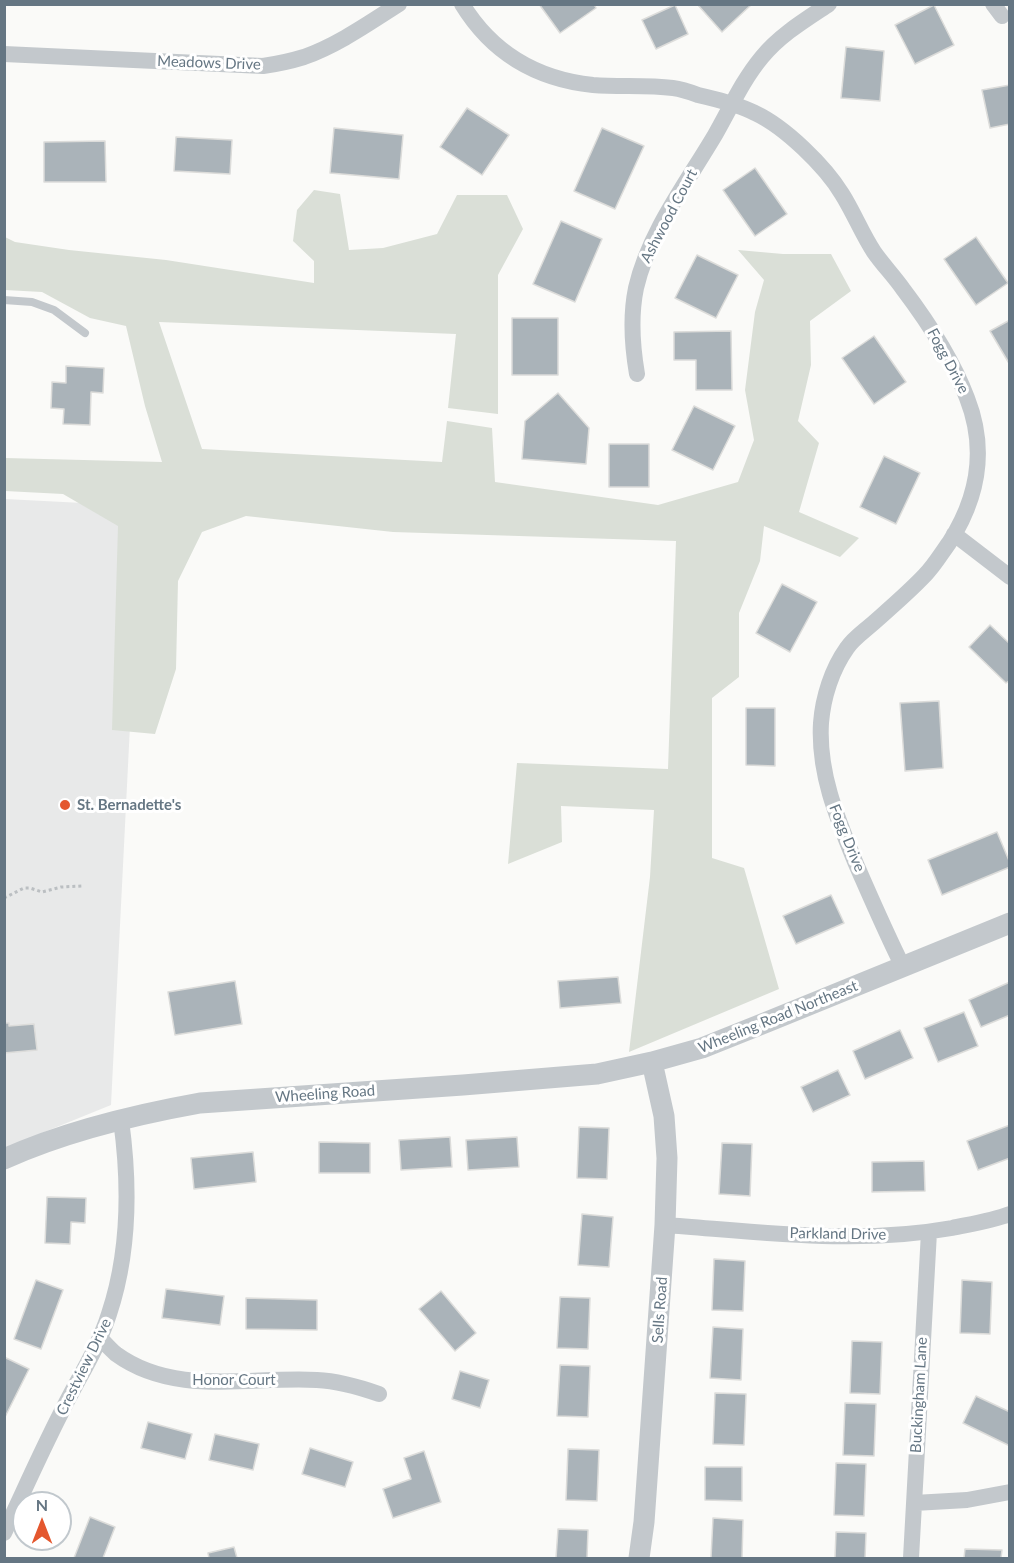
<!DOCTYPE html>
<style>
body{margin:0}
#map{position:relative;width:1014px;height:1563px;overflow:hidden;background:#fafaf8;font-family:Lato,sans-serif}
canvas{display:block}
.frame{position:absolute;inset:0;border:6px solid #657683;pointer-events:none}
.north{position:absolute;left:12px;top:1491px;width:60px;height:60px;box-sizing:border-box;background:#fff;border:2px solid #c1c8cd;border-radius:50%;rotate:0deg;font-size:16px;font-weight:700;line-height:24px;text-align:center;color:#657683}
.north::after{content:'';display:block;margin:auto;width:21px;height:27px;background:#e4572e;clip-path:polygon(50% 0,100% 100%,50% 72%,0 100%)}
</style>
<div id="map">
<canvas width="1014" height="1563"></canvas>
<div class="frame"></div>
<div class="north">N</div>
</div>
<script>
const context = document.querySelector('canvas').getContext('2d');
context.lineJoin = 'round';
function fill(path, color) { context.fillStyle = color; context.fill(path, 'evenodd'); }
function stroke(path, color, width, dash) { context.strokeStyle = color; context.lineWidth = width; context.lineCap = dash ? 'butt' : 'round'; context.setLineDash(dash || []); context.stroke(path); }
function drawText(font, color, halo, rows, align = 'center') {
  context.font = font + ' Lato,sans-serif'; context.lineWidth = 6; context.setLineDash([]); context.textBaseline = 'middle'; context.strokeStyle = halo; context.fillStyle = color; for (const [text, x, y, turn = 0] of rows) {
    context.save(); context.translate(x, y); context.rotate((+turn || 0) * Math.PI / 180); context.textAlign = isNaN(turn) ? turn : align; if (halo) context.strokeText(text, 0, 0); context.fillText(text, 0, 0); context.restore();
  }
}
const built = new Path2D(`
 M 5,499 L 141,506 L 111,1105 L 5,1148 Z`);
const green = new Path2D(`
 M 314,190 L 340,194 L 349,250 L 383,248 L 437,234 L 457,195 L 507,195 L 523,229 L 498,275 L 498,414 L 448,408 L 456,334 L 159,322 L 202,449 L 442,462 L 447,421 L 492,428 L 495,482 L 658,505 L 738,482 L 754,440 L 745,390 L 755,312 L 764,280 L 738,250 L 783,254 L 831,254 L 851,291 L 810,321 L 811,365 L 798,421 L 819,443 L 799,512 L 859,538 L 840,557 L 764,526 L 760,561 L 739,613 L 739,677 L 712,698 L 712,858 L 744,868 L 779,989 L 629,1052 L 650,877 L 654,810 L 561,806 L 562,842 L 508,864 L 517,763 L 668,769 L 676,541 L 393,532 L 246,516 L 202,532 L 178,581 L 176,669 L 155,734 L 112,730 L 118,526 L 63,494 L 5,491 L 5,458 L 162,462 L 145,406 L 126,326 L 90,318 L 42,292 L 5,290 L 5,237 L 15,242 L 69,250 L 166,260 L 314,283 L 314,261 L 293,241 L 297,210 Z`);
const building = new Path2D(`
 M 539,4 L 594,4 L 596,8 L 560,33 Z
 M 697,4 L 752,4 L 722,32 Z
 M 675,5 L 688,34 L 656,49 L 642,20 Z
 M 934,5 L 954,45 L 915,64 L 895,25 Z
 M 846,47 L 884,51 L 880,101 L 841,98 Z
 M 1010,85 L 1010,124 L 990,128 L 982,90 Z
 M 467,108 L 509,135 L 482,175 L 440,147 Z
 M 334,128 L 403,135 L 399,179 L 330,173 Z
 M 602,128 L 644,146 L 615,209 L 574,191 Z
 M 176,137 L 232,140 L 230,174 L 174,171 Z
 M 105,141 L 106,182 L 44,182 L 44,142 Z
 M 755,168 L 787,214 L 755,236 L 723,190 Z
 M 561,221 L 602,239 L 575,302 L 533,284 Z
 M 976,237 L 1008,283 L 976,305 L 944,259 Z
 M 697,255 L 738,275 L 716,318 L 675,298 Z
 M 512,318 L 558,318 L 558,375 L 512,375 Z
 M 1010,320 L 1010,365 L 990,331 Z
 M 731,331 L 732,390 L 696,390 L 696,360 L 674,360 L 674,332 Z
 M 874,336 L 906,382 L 874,404 L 842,358 Z
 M 66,366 L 104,368 L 103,393 L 91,392 L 90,425 L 63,424 L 64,409 L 51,408 L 52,382 L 66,383 Z
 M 558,393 L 589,428 L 586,464 L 522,459 L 525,421 Z
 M 694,406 L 735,426 L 713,470 L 672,450 Z
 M 609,444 L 649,444 L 649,487 L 609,487 Z
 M 884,456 L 920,473 L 896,524 L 860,507 Z
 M 782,584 L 817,602 L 790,652 L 756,633 Z
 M 990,625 L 1010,644 L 1010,680 L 1006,683 L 969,647 Z
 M 939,701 L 943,768 L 905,771 L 900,703 Z
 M 746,708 L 775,708 L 775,766 L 746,765 Z
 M 997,832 L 1010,863 L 1010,867 L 942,895 L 928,860 Z
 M 831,895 L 844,923 L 796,944 L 783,916 Z
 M 618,977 L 621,1003 L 560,1008 L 558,981 Z
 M 235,981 L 242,1024 L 175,1035 L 168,992 Z
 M 1010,982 L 1010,1015 L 981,1027 L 969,1000 Z
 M 964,1012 L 978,1046 L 938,1062 L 924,1028 Z
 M 4,1023 L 9,1023 L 9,1026 L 34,1024 L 37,1050 L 4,1053 Z
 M 900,1030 L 913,1058 L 865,1079 L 853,1051 Z
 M 838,1070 L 850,1095 L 813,1112 L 801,1087 Z
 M 1010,1125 L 1010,1158 L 978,1170 L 967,1141 Z
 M 579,1127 L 609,1128 L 607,1179 L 577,1178 Z
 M 450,1137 L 452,1167 L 401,1170 L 399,1140 Z
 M 517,1137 L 519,1167 L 468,1170 L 466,1140 Z
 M 319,1142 L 370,1143 L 370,1173 L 319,1173 Z
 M 722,1143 L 752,1144 L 750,1196 L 719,1194 Z
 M 253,1152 L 256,1182 L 194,1189 L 191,1158 Z
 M 924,1161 L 925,1191 L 872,1192 L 872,1162 Z
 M 47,1197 L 86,1198 L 85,1223 L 71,1222 L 70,1244 L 45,1243 Z
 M 582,1214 L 613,1217 L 609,1267 L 578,1265 Z
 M 714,1259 L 745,1261 L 743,1311 L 712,1310 Z
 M 36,1280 L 63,1290 L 41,1349 L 14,1339 Z
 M 962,1280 L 992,1282 L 990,1334 L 960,1333 Z
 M 166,1289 L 224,1296 L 220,1325 L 162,1318 Z
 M 441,1291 L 476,1333 L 455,1351 L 419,1309 Z
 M 560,1297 L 590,1298 L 588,1349 L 557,1348 Z
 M 246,1298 L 317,1300 L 317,1330 L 246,1329 Z
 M 713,1327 L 743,1329 L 741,1380 L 710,1378 Z
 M 852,1341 L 882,1342 L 880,1394 L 850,1393 Z
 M 4,1357 L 29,1369 L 5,1417 L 4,1417 Z
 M 560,1365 L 590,1366 L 588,1417 L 557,1416 Z
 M 460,1371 L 489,1380 L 480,1408 L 452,1399 Z
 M 715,1393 L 746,1394 L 744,1445 L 713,1444 Z
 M 976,1396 L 1010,1412 L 1010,1446 L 963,1423 Z
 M 845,1403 L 876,1404 L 874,1456 L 843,1455 Z
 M 148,1422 L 192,1434 L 185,1459 L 141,1448 Z
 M 215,1434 L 259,1444 L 253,1470 L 209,1460 Z
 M 310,1448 L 353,1462 L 345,1487 L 302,1474 Z
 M 568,1449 L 599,1450 L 597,1501 L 566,1500 Z
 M 424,1451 L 441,1502 L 393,1518 L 383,1489 L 411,1479 L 404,1458 Z
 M 836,1463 L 866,1464 L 864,1516 L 834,1515 Z
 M 705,1467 L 742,1467 L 742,1501 L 705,1500 Z
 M 90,1517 L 115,1527 L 103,1558 L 74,1558 Z
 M 713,1518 L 743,1520 L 742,1558 L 711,1558 Z
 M 558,1529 L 588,1530 L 587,1558 L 556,1558 Z
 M 836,1532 L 866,1533 L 865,1558 L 835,1558 Z
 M 234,1547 L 237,1558 L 209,1558 L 208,1553 Z
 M 965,1549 L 1002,1550 L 1001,1558 L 964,1558 Z`);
const path = new Path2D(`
 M 4,898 L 24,888 L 30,888 L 42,892 L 61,887 L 83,886`);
const service = new Path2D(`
 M 4,300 L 32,302 L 54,310 L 85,333`);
const minor = new Path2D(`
 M 462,4 C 492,53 536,79 593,85 C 619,87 646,85 673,88 C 681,89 690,92 698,95 C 718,100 737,104 755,113 C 785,127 825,166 842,194 C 854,213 862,234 874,252 C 883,265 894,276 903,289 C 928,322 952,358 967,398 C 987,449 978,498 949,543 C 941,554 934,566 925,575 C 908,593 889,609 871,625 C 863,632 853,639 847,648 C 832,669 823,697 821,723 C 818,773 837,818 856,864 C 871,898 886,933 903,967
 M 993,4 L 1002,16
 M 4,54 L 263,66 C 277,64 291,61 304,57 C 338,45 369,23 399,4
 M 637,374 C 632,345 630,317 636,288 C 649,232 686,184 715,135 C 730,109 742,81 762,57 C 780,35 805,20 829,4
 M 954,534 L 1010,577
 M 665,1225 C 761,1232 857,1245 952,1228 C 971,1224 991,1221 1010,1214
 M 100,1338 C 105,1343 110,1349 116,1354 C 175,1397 250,1376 317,1380 C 339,1381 359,1387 379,1394
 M 914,1503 L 967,1500 L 1010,1492
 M 4,1533 C 23,1493 41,1452 61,1413 C 77,1380 98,1349 109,1314 C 130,1251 130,1185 121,1120
 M 911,1558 L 929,1232`);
const tertiary = new Path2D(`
 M 4,1159 C 66,1131 133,1115 200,1103 L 463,1085 L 597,1074 L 652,1062 L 702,1048 L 767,1022 L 1010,923
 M 639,1558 L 644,1522 L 665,1225 L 667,1158 L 664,1116 L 652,1062`);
const markers = [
 [65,805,6,"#e4572e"]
];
const streetNames = [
 ["Meadows Drive",209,63,2],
 ["Ashwood Court",669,216,-62],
 ["Fogg Drive",948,361,62],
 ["Fogg Drive",847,838,68],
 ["Wheeling Road Northeast",778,1017,-22],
 ["Wheeling Road",325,1094,-4],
 ["Parkland Drive",838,1234,1],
 ["Sells Road",660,1310,-86],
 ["Crestview Drive",84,1367,-64],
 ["Honor Court",234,1380],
 ["Buckingham Lane",919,1395,-87]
];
const poiNames = [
 ["St. Bernadette's",77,805]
];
fill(built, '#e8e9e9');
fill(green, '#dadfd7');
fill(building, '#aab3b9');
stroke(building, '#dcdcda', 1.5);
stroke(path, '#bbbfc2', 3, [3, 3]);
stroke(service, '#c3c8cc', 8);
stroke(minor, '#c3c8cc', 16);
stroke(tertiary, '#c3c8cc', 21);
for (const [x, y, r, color] of markers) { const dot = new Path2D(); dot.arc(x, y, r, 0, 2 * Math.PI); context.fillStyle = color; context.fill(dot); stroke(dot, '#fff', 2); }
drawText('15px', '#657683', '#fff', streetNames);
drawText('bold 15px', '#657683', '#fff', poiNames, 'left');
</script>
